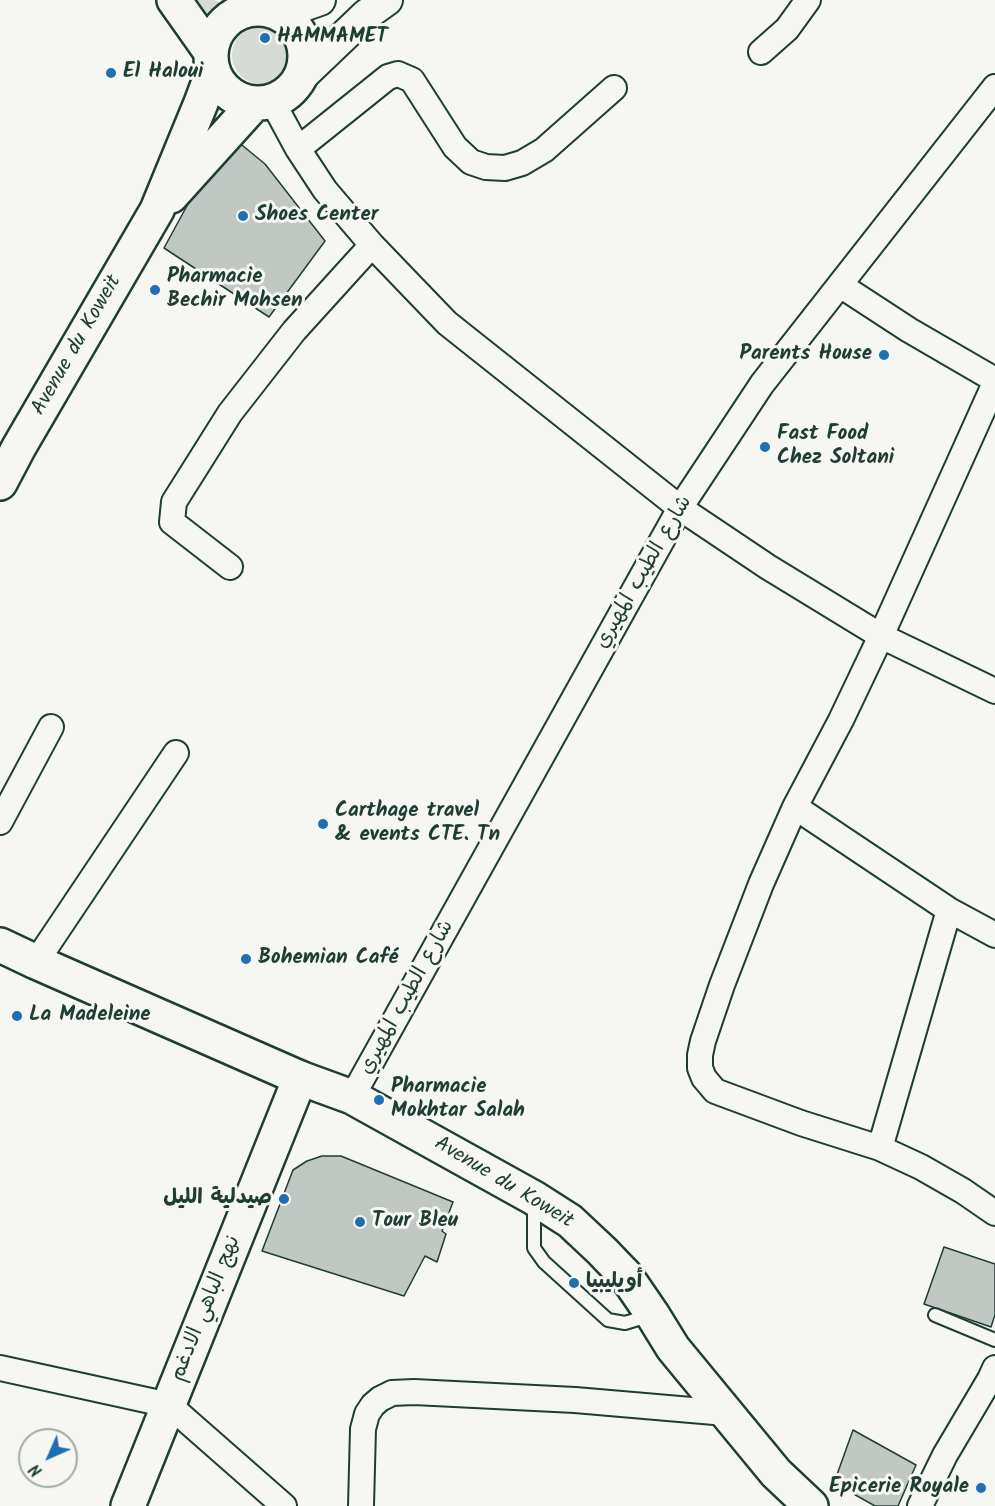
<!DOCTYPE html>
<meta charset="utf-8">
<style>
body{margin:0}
#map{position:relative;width:995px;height:1506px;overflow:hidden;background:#f6f6f2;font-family:Kalam,sans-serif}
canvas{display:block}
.north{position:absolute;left:18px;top:1428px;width:60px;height:60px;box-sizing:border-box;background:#f6f6f2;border:2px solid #a0aca6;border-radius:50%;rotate:225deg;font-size:16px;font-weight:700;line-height:24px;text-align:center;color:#1f3d34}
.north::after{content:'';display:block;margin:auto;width:21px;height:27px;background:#1f6fb2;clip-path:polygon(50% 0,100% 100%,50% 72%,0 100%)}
</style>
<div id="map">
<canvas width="995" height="1506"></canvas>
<div class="north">N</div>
</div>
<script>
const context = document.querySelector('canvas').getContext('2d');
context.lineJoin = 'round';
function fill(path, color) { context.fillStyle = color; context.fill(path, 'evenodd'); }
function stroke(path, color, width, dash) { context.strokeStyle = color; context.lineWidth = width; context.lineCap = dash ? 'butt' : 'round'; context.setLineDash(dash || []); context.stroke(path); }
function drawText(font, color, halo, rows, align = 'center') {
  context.font = font + ' Kalam,"Playpen Sans Arabic",sans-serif'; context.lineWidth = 6; context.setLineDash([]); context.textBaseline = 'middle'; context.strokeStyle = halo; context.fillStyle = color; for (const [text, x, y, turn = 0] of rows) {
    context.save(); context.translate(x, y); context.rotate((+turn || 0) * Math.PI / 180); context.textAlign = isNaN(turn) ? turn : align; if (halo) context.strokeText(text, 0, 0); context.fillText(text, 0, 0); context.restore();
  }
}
const green = new Path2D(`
 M 188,0 L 214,0 L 223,4 L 204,22 Z
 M232 55a29 29 0 1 1 58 0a29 29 0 1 1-58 0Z`);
const building = new Path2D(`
 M 237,141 L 265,164 L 325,241 L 269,317 L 164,248 L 195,191 Z
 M 322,1156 L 341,1156 L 453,1202 L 442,1231 L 446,1234 L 437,1262 L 425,1256 L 404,1296 L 262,1251 L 293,1170 L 307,1161 Z
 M 944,1247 L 995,1264 L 995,1315 L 991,1327 L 924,1304 Z
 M 853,1430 L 916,1465 L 898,1506 L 875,1506 L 834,1483 Z`);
const service = new Path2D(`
 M 534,1201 L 534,1248 L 544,1262 L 608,1320 L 625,1323 L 651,1315
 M 935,1315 L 995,1340`);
const minor = new Path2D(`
 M 761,52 L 787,29 L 808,0
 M 272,101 L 298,149 L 325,190 L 372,245 L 447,323 L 680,508 L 768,567 L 881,636 L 995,691
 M 298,149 L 388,77 L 398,74 L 412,80 L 455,147 L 471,162 L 486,167 L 505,168 L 522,163 L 544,150 L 614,88
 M 840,285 L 909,330 L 995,380
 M 995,383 L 881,636 L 841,720 L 795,807 L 761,884 L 722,985 L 703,1041 L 700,1055 L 700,1068 L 704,1078 L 715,1091 L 801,1123 L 880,1148 L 921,1167 L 963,1191 L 995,1213
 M 230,567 L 172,522 L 174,502 L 230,413 L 294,331 L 372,245
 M 795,807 L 949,910 L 995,935
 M 0,822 L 51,727
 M 36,962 L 176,753
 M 352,1097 L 680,508 L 762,384 L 995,87
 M 880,1148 L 949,910
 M 0,1368 L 169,1405 L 284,1506
 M 361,1506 L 363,1429 L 367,1414 L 373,1405 L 380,1399 L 392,1393 L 414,1392 L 575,1400 L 726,1413
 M 920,1506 L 945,1455 L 990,1379 L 995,1368`);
const tertiary = new Path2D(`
 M 280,14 L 320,0
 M 300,78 L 366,15 L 387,0`);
const secondary = new Path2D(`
 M 128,1506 L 300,1078`);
const primary = new Path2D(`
 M 174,0 L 210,51
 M211 56a47 47 0 1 1 94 0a47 47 0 1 1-94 0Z
 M 171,196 L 255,103
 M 0,483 L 19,447 L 157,210 L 201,103 L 213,71
 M 0,945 L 36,962 L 300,1078 L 352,1097 L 534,1198 L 570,1221 L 602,1251 L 626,1276 L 652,1314 L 673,1348 L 776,1473 L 811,1506`);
const markers = [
 [265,38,6,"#1f6fb2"],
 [111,73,6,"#1f6fb2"],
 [243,216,6,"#1f6fb2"],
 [155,290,6,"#1f6fb2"],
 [884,355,6,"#1f6fb2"],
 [765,447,6,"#1f6fb2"],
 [323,824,6,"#1f6fb2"],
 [246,959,6,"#1f6fb2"],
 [17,1016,6,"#1f6fb2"],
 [379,1100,6,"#1f6fb2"],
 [284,1199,6,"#1f6fb2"],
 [360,1222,6,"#1f6fb2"],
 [574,1283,6,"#1f6fb2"],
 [981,1488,6,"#1f6fb2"]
];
const poiNames = [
 ["HAMMAMET",277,38],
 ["El Haloui",123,73],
 ["Shoes Center",255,216],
 ["Pharmacie",167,278],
 ["Bechir Mohsen",167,302],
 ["Parents House",872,355,"right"],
 ["Fast Food",777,435],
 ["Chez Soltani",777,459],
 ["Carthage travel",335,812],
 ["& events CTE. Tn",335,836],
 ["Bohemian Café",258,959],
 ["La Madeleine",29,1016],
 ["Pharmacie",391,1088],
 ["Mokhtar Salah",391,1112],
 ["صيدلية الليل",272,1199,"right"],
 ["Tour Bleu",372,1222],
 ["أويليبيا",586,1283],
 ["Epicerie Royale",969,1488,"right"]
];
const streetNames = [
 ["Avenue du Koweit",78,346,-60],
 ["شارع الطيب المهيري",645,573,-60],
 ["شارع الطيب المهيري",408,998,-61],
 ["Avenue du Koweit",503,1184,31],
 ["نهج الباهي الادغم",207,1309,-68]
];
fill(green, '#d6dbd6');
fill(building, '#c1c8c3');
stroke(building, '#1f3d34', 1.5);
stroke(service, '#1f3d34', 16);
stroke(minor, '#1f3d34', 28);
stroke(tertiary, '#1f3d34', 34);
stroke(secondary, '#1f3d34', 38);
stroke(primary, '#1f3d34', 38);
stroke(service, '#f6f6f2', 12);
stroke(minor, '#f6f6f2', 24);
stroke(tertiary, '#f6f6f2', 30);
stroke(secondary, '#f6f6f2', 33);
stroke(primary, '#f6f6f2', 33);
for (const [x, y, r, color] of markers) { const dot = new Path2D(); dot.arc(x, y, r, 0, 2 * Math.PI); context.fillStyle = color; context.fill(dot); stroke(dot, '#f6f6f2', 2); }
drawText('bold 21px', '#1f3d34', '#f6f6f2', poiNames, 'left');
drawText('21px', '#1f3d34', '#f6f6f2', streetNames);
</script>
